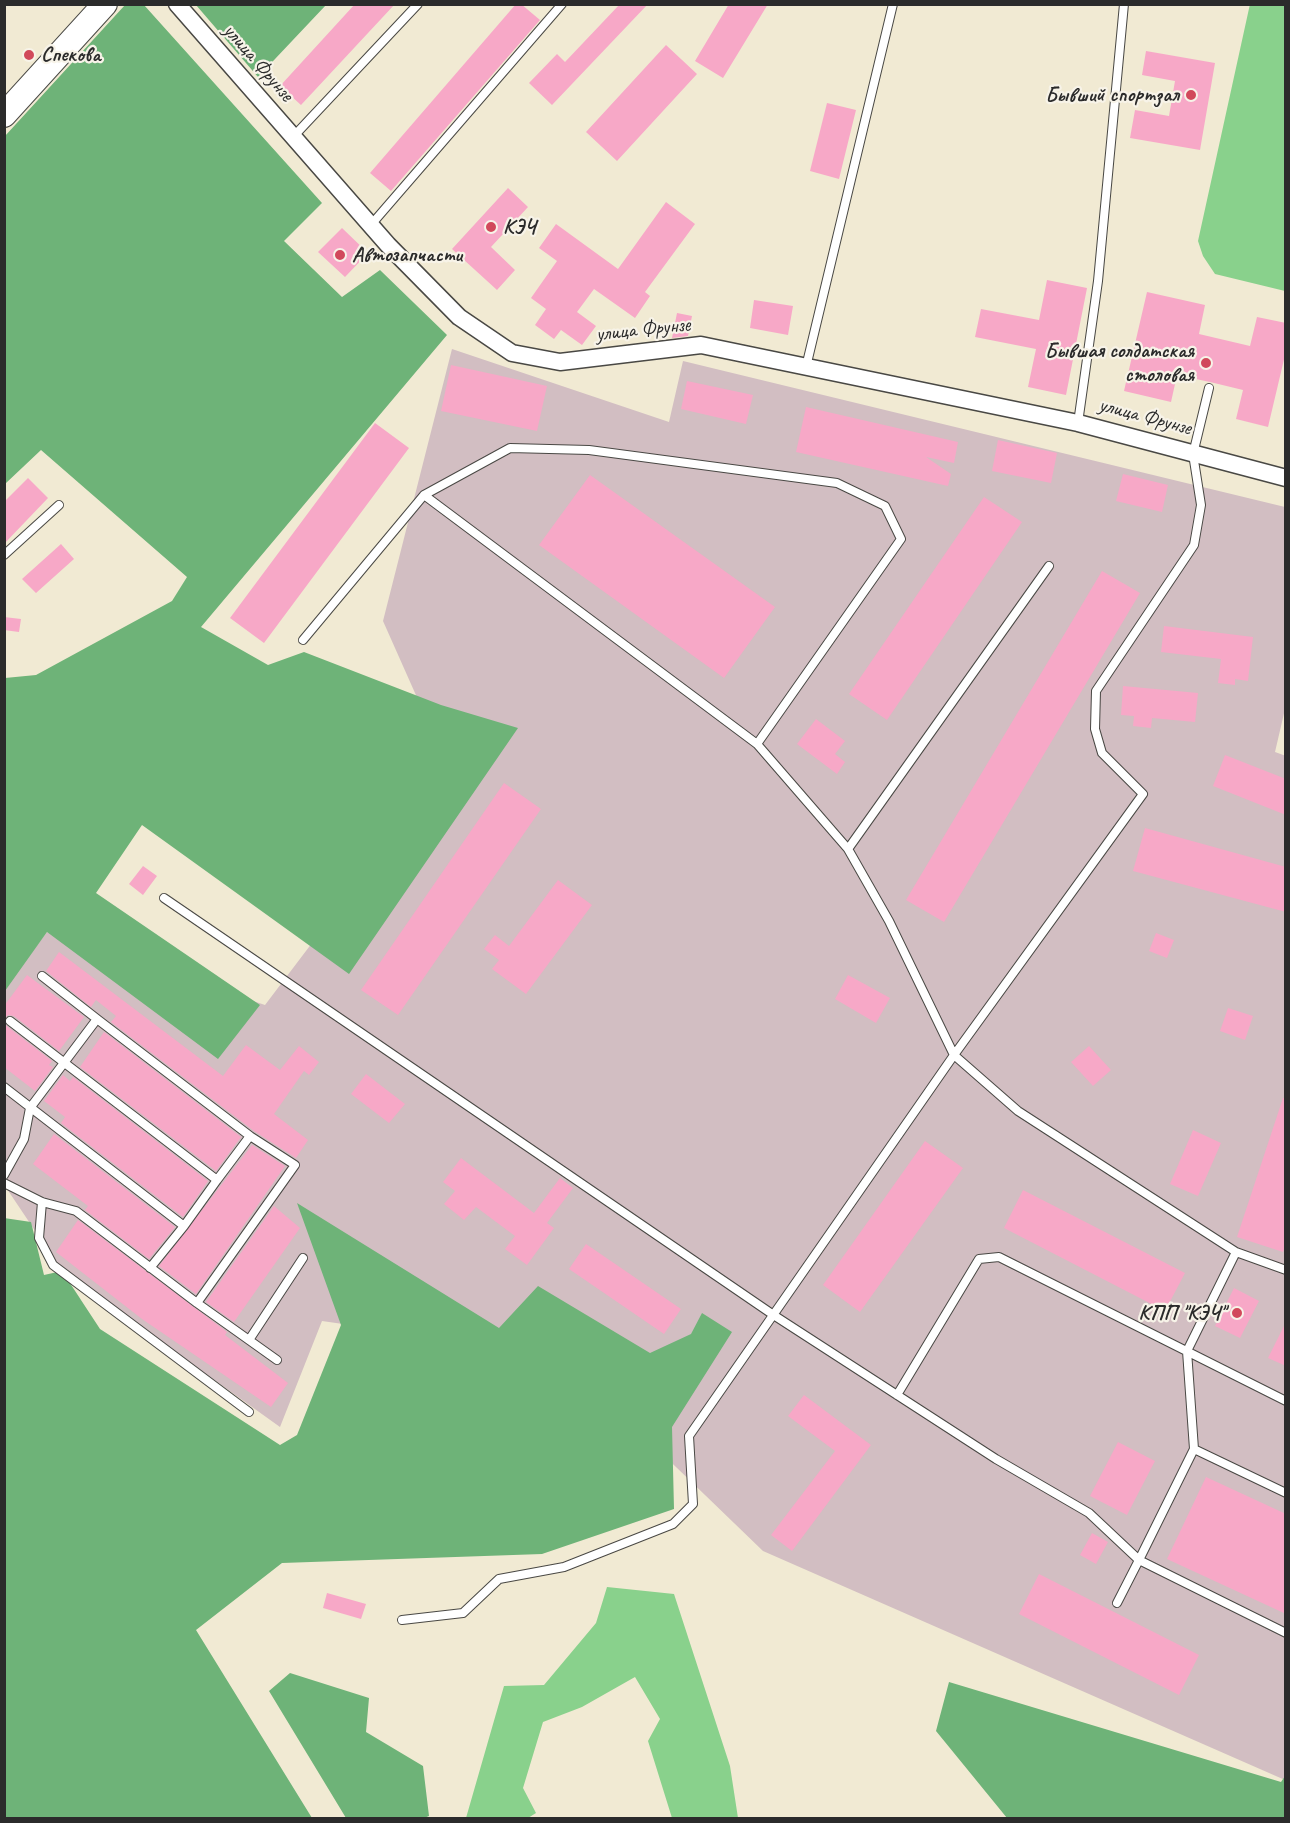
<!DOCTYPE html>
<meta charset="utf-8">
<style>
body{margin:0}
#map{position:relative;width:1290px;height:1823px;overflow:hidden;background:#f1ead3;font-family:Caveat,sans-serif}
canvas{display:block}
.frame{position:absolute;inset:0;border:6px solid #2b2b2b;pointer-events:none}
</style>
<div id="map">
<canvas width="1290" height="1823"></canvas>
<div class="frame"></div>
</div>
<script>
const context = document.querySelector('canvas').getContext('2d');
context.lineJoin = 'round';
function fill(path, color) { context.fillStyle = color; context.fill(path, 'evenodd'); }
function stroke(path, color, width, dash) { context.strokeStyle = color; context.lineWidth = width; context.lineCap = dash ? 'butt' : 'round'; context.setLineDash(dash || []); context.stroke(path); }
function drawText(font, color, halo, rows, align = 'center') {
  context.font = font + ' Caveat,sans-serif'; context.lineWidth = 4.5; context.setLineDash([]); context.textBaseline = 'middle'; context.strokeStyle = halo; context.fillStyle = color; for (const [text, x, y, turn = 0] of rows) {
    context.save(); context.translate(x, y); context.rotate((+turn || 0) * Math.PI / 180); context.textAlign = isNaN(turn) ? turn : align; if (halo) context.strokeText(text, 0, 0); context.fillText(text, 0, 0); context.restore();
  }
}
const industrial = new Path2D(`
 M 452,349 L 669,422 L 683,361 L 1285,507 L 1285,709 L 1275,752 L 1286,756 L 1285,1780 L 763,1551 L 560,1355 L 322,1321 L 280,1427 L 62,1271 L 5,1186 L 4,989 L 47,932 L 265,1005 L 447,765 L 383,621 Z`);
const green = new Path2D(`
 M 1250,4 L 1285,5 L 1285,291 L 1215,274 L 1203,256 L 1198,241 Z
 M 607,1587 L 674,1594 L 730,1766 L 738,1818 L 672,1818 L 648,1741 L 660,1719 L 635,1677 L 582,1707 L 543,1722 L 523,1788 L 536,1813 L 528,1818 L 466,1818 L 504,1686 L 544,1685 L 596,1623 Z`);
const forest = new Path2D(`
 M 125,5 L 144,5 L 322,203 L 284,241 L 342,297 L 380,270 L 447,335 L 201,627 L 268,665 L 304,652 L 441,705 L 518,728 L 349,974 L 142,825 L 96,893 L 260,1005 L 218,1059 L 47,932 L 5,991 L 5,678 L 36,675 L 172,601 L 187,577 L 41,450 L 5,484 L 5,136 Z
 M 196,5 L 326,5 L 258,77 Z
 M 297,1203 L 499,1328 L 538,1286 L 650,1353 L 691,1334 L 702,1313 L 732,1332 L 672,1427 L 674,1509 L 542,1554 L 282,1563 L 196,1630 L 312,1818 L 5,1818 L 4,1218 L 31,1222 L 44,1275 L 62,1271 L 100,1329 L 280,1445 L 297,1435 L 341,1325 Z
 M 290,1673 L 369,1698 L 366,1732 L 423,1766 L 429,1816 L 424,1818 L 346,1818 L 269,1691 Z
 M 949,1682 L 1281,1782 L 1285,1776 L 1285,1818 L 1007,1818 L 936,1731 Z`);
const building = new Path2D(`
 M 355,4 L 395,4 L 301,105 L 280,86 Z
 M 516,4 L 521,4 L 540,20 L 391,191 L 370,173 Z
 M 620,4 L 648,4 L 552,105 L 529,83 L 557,54 L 565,62 Z
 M 729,4 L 768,4 L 723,78 L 695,61 Z
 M 666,45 L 697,74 L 617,161 L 586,132 Z
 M 1146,51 L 1215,63 L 1200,150 L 1130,138 L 1135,110 L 1169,116 L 1175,81 L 1142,75 Z
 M 827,103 L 856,110 L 839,179 L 810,171 Z
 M 508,188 L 528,207 L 491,247 L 515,270 L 497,290 L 452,249 Z
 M 666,202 L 695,224 L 645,292 L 650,296 L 635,318 L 594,289 L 577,312 L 596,326 L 582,345 L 561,330 L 554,339 L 535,325 L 546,309 L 531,298 L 557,261 L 539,248 L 556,224 L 618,269 Z
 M 342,228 L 368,253 L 345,277 L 318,252 Z
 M 1047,280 L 1087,288 L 1066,395 L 1028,387 L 1036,349 L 975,337 L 981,309 L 1039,320 Z
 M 1147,292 L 1205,305 L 1199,334 L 1250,346 L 1257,317 L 1286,323 L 1286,351 L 1268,427 L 1236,419 L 1243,390 L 1210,382 L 1177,375 L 1171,402 L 1124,391 Z
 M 754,300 L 793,306 L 788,335 L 750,328 Z
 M 677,313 L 692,316 L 688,336 L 672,338 Z
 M 451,365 L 547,386 L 537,431 L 441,411 Z
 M 687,381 L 753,395 L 746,424 L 681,409 Z
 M 806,407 L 958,442 L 954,463 L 926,457 L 951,474 L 948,486 L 796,452 Z
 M 375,423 L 409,448 L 264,643 L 230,618 Z
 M 998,440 L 1057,453 L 1051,483 L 992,471 Z
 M 1123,474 L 1168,485 L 1162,512 L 1116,501 Z
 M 590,475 L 775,607 L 724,678 L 539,545 Z
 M 28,478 L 48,498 L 4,544 L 4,502 Z
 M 984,497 L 1022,522 L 887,720 L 849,694 Z
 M 61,544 L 74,559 L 36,593 L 22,579 Z
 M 1102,571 L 1140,593 L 944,922 L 906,900 Z
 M 4,617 L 21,619 L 19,632 L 4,630 Z
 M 1164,626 L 1253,637 L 1248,681 L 1235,679 L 1235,685 L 1218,683 L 1221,659 L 1161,652 Z
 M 1123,686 L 1198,693 L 1195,722 L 1152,718 L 1151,728 L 1133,726 L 1134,716 L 1121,715 Z
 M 816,719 L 845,741 L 835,754 L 845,762 L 837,774 L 797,744 Z
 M 1225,755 L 1286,779 L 1286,815 L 1213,786 Z
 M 504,783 L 541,809 L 398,1015 L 361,990 Z
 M 1145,828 L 1286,867 L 1286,912 L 1133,871 Z
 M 143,866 L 157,876 L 143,895 L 129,884 Z
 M 558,880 L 592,905 L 526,994 L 492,969 L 499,960 L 484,949 L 495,935 L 509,946 Z
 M 1156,933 L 1174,940 L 1167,958 L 1149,951 Z
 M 59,952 L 223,1076 L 246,1045 L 280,1070 L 299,1046 L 319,1062 L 309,1075 L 304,1071 L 274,1114 L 308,1140 L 296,1158 L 254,1131 L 111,1022 L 116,1016 L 96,1000 L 91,1007 L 46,971 Z
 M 27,975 L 84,1017 L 59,1051 L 14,1016 L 8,1015 L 4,1018 L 4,1006 Z
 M 848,975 L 890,998 L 876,1023 L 835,999 Z
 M 1228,1008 L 1253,1016 L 1245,1040 L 1220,1031 Z
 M 4,1024 L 52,1061 L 49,1065 L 53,1067 L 35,1091 L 4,1067 Z
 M 104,1032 L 241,1137 L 216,1171 L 80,1067 Z
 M 1089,1046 L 1111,1070 L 1093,1086 L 1071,1062 Z
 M 366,1074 L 405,1104 L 389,1123 L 351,1094 Z
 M 63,1075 L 70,1081 L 73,1077 L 208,1181 L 183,1217 L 61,1123 L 65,1117 L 44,1101 Z
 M 1283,1098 L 1286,1098 L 1286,1243 L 1283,1252 L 1237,1237 Z
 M 1193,1130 L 1221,1143 L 1198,1196 L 1170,1184 Z
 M 54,1134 L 175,1227 L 149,1259 L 85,1210 L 88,1206 L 33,1164 Z
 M 925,1141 L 963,1168 L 860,1312 L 823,1285 Z
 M 252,1145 L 285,1166 L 196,1294 L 159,1266 Z
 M 461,1158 L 534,1213 L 560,1178 L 573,1188 L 547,1223 L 554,1228 L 527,1265 L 505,1249 L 515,1236 L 476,1207 L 464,1220 L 444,1204 L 455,1191 L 443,1182 Z
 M 1023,1190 L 1185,1273 L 1165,1311 L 1004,1228 Z
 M 274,1206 L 300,1228 L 234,1322 L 206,1302 Z
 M 78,1220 L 227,1332 L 225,1335 L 288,1383 L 271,1407 L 142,1319 L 56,1252 Z
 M 586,1244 L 681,1309 L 664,1334 L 569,1269 Z
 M 1234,1288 L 1259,1301 L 1240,1338 L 1215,1326 Z
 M 1286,1322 L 1286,1366 L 1268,1358 Z
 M 804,1395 L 871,1445 L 792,1551 L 771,1535 L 835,1451 L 788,1416 Z
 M 1118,1442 L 1155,1461 L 1127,1515 L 1090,1496 Z
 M 1206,1477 L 1286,1514 L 1286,1614 L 1167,1559 Z
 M 1092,1533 L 1108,1542 L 1096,1564 L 1080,1555 Z
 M 1039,1574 L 1199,1655 L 1179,1695 L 1019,1614 Z
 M 327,1593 L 366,1604 L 361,1619 L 323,1608 Z`);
const lane = new Path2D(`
 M 293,137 L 418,4
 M 370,226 L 562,4
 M 806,367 L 893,4
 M 1078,423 L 1098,281 L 1124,4
 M 424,495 L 757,744 L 848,849 L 889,921 L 954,1055 L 1018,1111 L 1236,1252 L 1286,1270
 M 4,555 L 59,505
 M 303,640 L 424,495 L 510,448 L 589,450 L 837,483 L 885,506 L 901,539 L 757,744
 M 848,849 L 1049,566
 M 164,898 L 775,1316 L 996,1459 L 1089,1513 L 1139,1560 L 1117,1603
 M 10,1021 L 217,1180 L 250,1136 L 97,1019
 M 4,1087 L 184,1226 L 217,1180
 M 250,1136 L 295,1165 L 197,1303 L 277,1360
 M 4,1175 L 24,1139 L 30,1108 L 97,1019 L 42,976
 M 4,1183 L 42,1202 L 76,1211 L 197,1303
 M 42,1202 L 39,1238 L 53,1265 L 249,1412
 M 1236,1252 L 1187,1351 L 1194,1449 L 1139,1560 L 1286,1633
 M 150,1268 L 184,1226
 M 249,1340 L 303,1258
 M 897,1395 L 979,1259 L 999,1257 L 1286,1401
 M 1194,1449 L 1286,1493
 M 402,1620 L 463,1613 L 499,1579 L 564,1567 L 673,1524 L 693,1504 L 689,1436 L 954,1055 L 1143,794 L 1102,753 L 1095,729 L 1096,691 L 1194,545 L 1201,505 L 1193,454 L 1209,388`);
const street = new Path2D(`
 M 177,4 L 388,245 L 459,317 L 512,353 L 560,362 L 701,345 L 1078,423 L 1286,478`);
const secondary = new Path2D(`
 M 4,115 L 105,4`);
const markers = [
 [29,55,6,"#d1495b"],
 [1191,95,6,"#d1495b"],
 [491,227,6,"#d1495b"],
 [340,255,6,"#d1495b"],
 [1206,363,6,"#d1495b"],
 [1237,1313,6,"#d1495b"]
];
const poiNames = [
 ["Спекова",41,55],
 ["Бывший спортзал",1179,95,"right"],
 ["КЭЧ",503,227],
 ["Автозапчасти",352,255],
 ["Бывшая солдатская",1194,351,"right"],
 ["столовая",1194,375,"right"],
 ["КПП \"КЭЧ\"",1225,1313,"right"]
];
const streetNames = [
 ["улица Фрунзе",258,63,49],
 ["улица Фрунзе",643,330,-6],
 ["улица Фрунзе",1145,417,15]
];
fill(industrial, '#d2bec2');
fill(green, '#89d18c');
fill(forest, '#6eb378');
fill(building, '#f7a8c7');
stroke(lane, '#494844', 10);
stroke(street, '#494844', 19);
stroke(secondary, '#494844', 26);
stroke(lane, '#fff', 8);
stroke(street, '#fff', 16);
stroke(secondary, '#fff', 24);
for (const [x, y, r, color] of markers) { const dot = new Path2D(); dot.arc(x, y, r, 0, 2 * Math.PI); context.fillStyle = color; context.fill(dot); stroke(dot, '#f7f3e8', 2); }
drawText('bold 21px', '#2b2b2b', '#f7f3e8', poiNames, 'left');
drawText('21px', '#2b2b2b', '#f7f3e8', streetNames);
</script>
